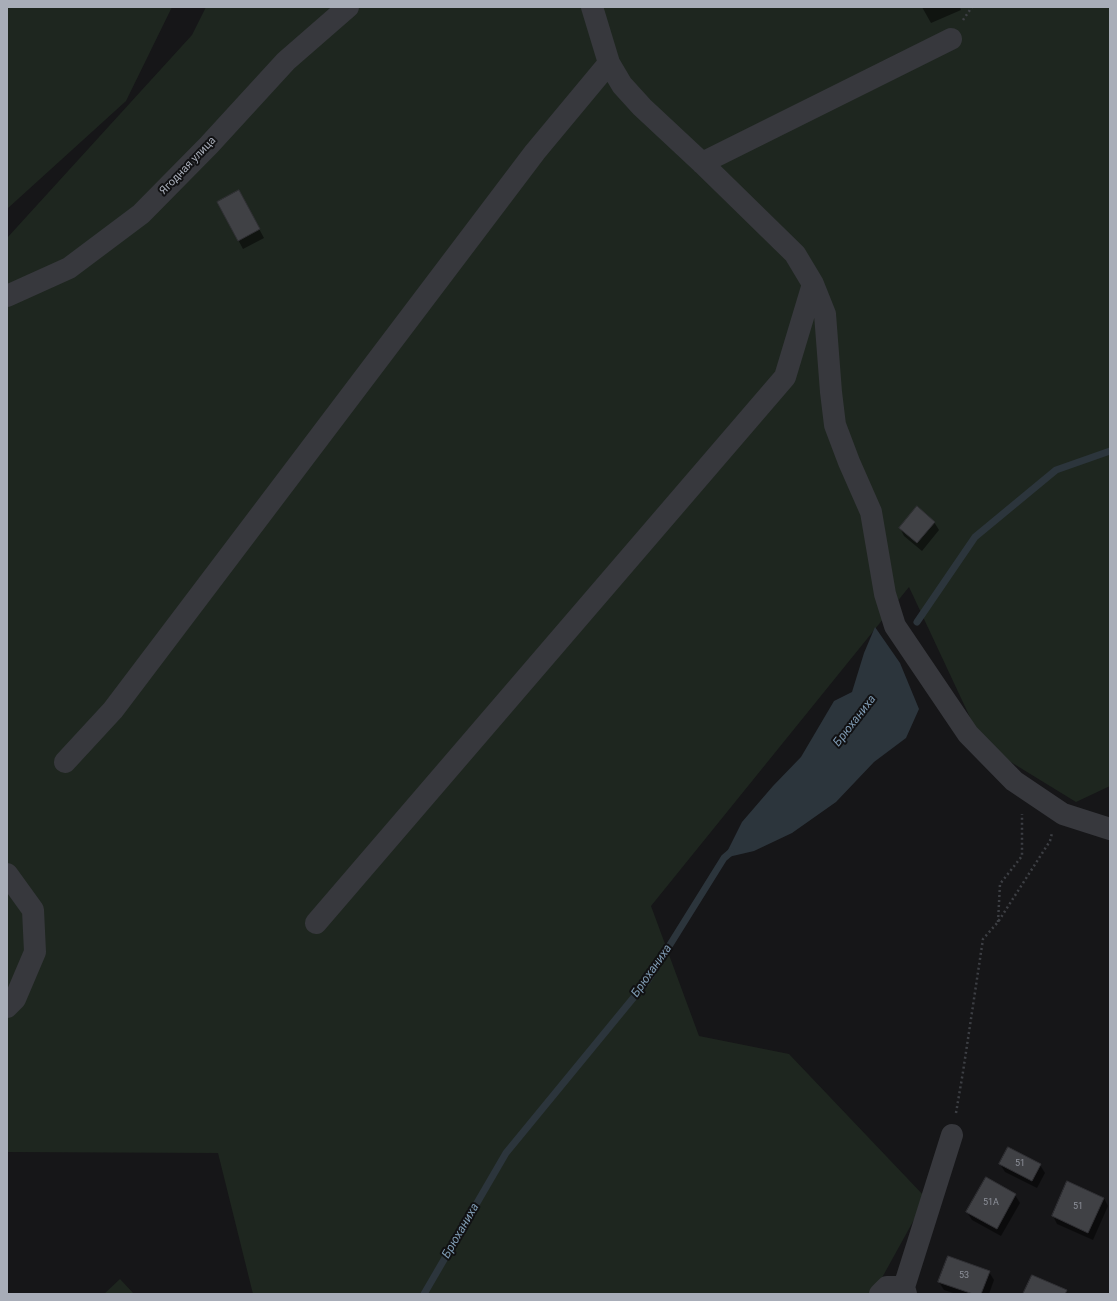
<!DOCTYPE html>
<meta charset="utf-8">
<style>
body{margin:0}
#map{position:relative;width:1117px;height:1301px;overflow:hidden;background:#161618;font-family:Roboto,sans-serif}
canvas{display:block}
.frame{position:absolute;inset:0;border:8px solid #a8adb8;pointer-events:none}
</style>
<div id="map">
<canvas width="1117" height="1301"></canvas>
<div class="frame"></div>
</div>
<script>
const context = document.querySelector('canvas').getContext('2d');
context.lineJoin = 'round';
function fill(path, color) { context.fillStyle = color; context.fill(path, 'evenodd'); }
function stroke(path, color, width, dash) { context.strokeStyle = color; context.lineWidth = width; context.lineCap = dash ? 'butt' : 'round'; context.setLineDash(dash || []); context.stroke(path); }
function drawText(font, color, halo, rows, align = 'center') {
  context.font = font + ' Roboto,sans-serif'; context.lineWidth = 4; context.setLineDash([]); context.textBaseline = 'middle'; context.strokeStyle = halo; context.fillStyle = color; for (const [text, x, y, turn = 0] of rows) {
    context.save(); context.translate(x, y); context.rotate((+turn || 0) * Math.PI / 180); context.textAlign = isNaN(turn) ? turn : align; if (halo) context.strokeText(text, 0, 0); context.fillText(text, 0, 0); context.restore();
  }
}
const green = new Path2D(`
 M 7,7 L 172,7 L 126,101 L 7,209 Z
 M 206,7 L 1110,7 L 1110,786 L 1076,802 L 983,745 L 909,587 L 651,906 L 699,1036 L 789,1054 L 926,1198 L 873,1294 L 253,1294 L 218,1153 L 7,1152 L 7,238 L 192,35 Z
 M 120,1279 L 134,1294 L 104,1294 Z`);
const water = new Path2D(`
 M 875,627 L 900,663 L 919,709 L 906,738 L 874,762 L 836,802 L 792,833 L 754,851 L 724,858 L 742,822 L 773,786 L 801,757 L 834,701 L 852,692 L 864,653 Z`);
const shadow = new Path2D(`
 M 922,7 L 960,7 L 961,10 L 931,23 Z
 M 243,199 L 264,238 L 243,249 L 218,202 Z
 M 934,522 L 939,530 L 922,551 L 904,536 L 900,528 Z
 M 1000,1164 L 1040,1165 L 1045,1173 L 1037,1188 L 1005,1172 Z
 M 986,1178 L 1015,1195 L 1020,1203 L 1001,1236 L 972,1220 L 967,1212 Z
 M 1104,1198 L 1108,1206 L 1093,1240 L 1057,1224 L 1053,1216 Z
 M 989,1272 L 994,1280 L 989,1294 L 956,1294 L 944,1290 L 939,1282 Z`);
const stream = new Path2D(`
 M 917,622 L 975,537 L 1056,470 L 1110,451
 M 424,1294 L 506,1153 L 648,980 L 724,858 L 731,852`);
const building = new Path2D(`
 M 239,190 L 260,229 L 238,241 L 217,202 Z
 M 917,506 L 935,522 L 917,543 L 899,528 Z
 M 1008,1147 L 1041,1164 L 1032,1181 L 999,1164 Z
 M 986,1177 L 1016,1194 L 997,1229 L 966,1212 Z
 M 1067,1181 L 1104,1198 L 1088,1233 L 1052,1216 Z
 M 948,1256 L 990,1271 L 981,1294 L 973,1294 L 938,1282 Z
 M 1032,1275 L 1067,1290 L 1065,1294 L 1023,1294 Z`);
const path = new Path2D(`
 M 963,20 L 972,7
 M 998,922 L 1000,884 L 1022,856 L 1022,814
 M 956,1113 L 963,1072 L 983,939 L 998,922 L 1050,841 L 1052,833`);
const minor = new Path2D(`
 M 592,7 L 609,63 L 622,85 L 642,107 L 702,163 L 795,254 L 813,284 L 825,314 L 831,392 L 835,425 L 849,462 L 871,512 L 885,594 L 895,626 L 968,734 L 1014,781 L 1063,814 L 1110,829
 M 702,163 L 951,39
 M 7,296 L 69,268 L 141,214 L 209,145 L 286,61 L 348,7
 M 65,762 L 113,710 L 535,152 L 609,63
 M 7,874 L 33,910 L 35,952 L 15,999 L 7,1007
 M 316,923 L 785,377 L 813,284
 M 880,1294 L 887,1287 L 904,1287
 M 906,1294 L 904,1287 L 952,1135`);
const numberNames = [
 ["51",1020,1164],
 ["51А",991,1203],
 ["51",1078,1207],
 ["53",964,1276]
];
const streetNames = [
 ["Ягодная улица",188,166,-46]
];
const waterNames = [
 ["Брюханиха",855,721,-52],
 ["Брюханиха",652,971,-55],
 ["Брюханиха",461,1231,-60]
];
fill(green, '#1e261f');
fill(water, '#2c353c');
fill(shadow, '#0007');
stroke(stream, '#2c353c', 7);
fill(building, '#404145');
stroke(building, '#303034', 1);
stroke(path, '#3d3f44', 2.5, [2, 3]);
stroke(minor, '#37383d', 22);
drawText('9px', '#8e929b', null, numberNames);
drawText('11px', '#a8adb8', '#111113', streetNames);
drawText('italic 12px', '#7f9bb3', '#111113', waterNames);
</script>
